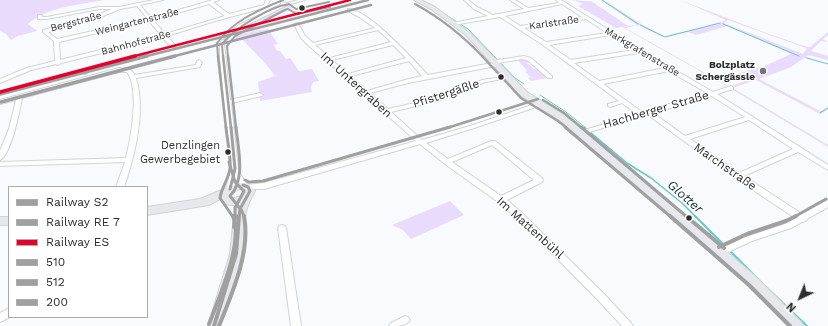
<!DOCTYPE html>
<meta charset="utf-8">
<style>
body{margin:0}
#map{position:relative;width:828px;height:326px;overflow:hidden;background:#f8fafd;font-family:"Work Sans",sans-serif}
canvas{display:block}
.legend{position:absolute;left:8px;top:186px;width:140px;height:132px;box-sizing:border-box;background:#fff;border:1px solid #ababac;margin:0;padding:5px 7px;list-style:none;font-size:12px;color:#2c2d2f}
.legend li{display:flex;align-items:center;gap:8px;height:20px}
.legend b{width:20px;border:1px solid #ababac}
.north{position:absolute;left:780px;top:278px;width:40px;height:40px;-webkit-text-stroke:3px #fff;paint-order:stroke;rotate:223deg;font-size:11px;font-weight:700;line-height:16px;text-align:center;color:#2c2d2f}
.north::after{content:'';display:block;margin:auto;width:14px;height:18px;background:#2c2d2f;clip-path:polygon(50% 0,100% 100%,50% 72%,0 100%)}
</style>
<div id="map">
<canvas width="828" height="326"></canvas>
<ul class="legend">
<li><b style="height:5px;background:#a0a0a1"></b>Railway S2</li>
<li><b style="height:5px;background:#a0a0a1"></b>Railway RE 7</li>
<li><b style="height:5px;background:#e4002b"></b>Railway ES</li>
<li><b style="height:5px;background:#a0a0a1"></b>510</li>
<li><b style="height:5px;background:#a0a0a1"></b>512</li>
<li><b style="height:5px;background:#a0a0a1"></b>200</li>
</ul>
<div class="north">N</div>
</div>
<script>
const context = document.querySelector('canvas').getContext('2d');
context.lineJoin = 'round';
function fill(path, color) { context.fillStyle = color; context.fill(path, 'evenodd'); }
function stroke(path, color, width, dash) { context.strokeStyle = color; context.lineWidth = width; context.lineCap = dash ? 'butt' : 'round'; context.setLineDash(dash || []); context.stroke(path); }
function drawText(font, color, halo, rows, align = 'center') {
  context.font = font + ' "Work Sans",sans-serif'; context.lineWidth = 3; context.setLineDash([]); context.textBaseline = 'middle'; context.strokeStyle = halo; context.fillStyle = color; for (const [text, x, y, turn = 0] of rows) {
    context.save(); context.translate(x, y); context.rotate((+turn || 0) * Math.PI / 180); context.textAlign = isNaN(turn) ? turn : align; if (halo) context.strokeText(text, 0, 0); context.fillText(text, 0, 0); context.restore();
  }
}
const green = new Path2D(`
 M 0,0 L 104,0 C 79,5 46,7 28,24 L 37,31 L 18,36 L 11,40 L 6,34 L 0,31 Z
 M 573,0 C 579,0 584,2 591,1 L 628,26 L 637,25 L 601,0 L 604,0 L 641,24 L 664,36 L 720,23 L 726,20 L 680,0 L 758,30 L 807,47 L 810,47 L 828,32 L 828,35 L 823,39 L 828,42 L 821,41 L 811,51 L 828,56 L 828,60 L 808,55 L 806,57 L 828,64 L 804,58 L 791,67 L 759,79 L 820,111 L 828,107 L 828,109 L 820,114 L 756,80 L 733,88 L 828,145 L 828,147 L 730,88 L 622,27 L 616,28 L 578,6 L 583,4 ZM 728,20 L 806,48 L 807,49 L 803,54 L 724,23 ZM 639,25 L 662,37 L 688,32 L 696,35 L 728,26 L 791,54 L 767,65 L 733,75 L 744,81 L 730,87 L 625,28 Z
 M 286,5 L 293,8 L 283,10 L 275,14 L 278,15 L 295,10 L 256,22 L 258,24 L 233,33 Z
 M 268,29 L 278,44 L 274,45 L 277,51 L 280,51 L 286,59 L 290,58 L 299,71 L 312,69 L 319,81 L 313,82 L 311,87 L 312,92 L 260,101 L 258,82 L 275,76 L 266,64 L 241,38 C 234,39 232,40 228,47 L 226,47 C 228,33 256,31 268,29 Z
 M 523,58 L 529,61 L 527,63 L 534,69 L 538,69 L 548,78 L 531,81 L 528,78 L 531,77 L 525,72 L 527,71 L 517,59 Z
 M 450,201 L 464,215 L 411,239 L 403,230 L 392,225 Z`);
const streamFar2 = new Path2D(`
 M 602,0 L 638,24
 M 429,4 L 468,29 L 515,78 L 524,84
 M 723,24 L 799,56
 M 640,25 L 665,37 L 720,23
 M 807,58 L 828,64
 M 540,95 L 566,112 L 586,128
 M 820,113 L 828,108`);
const streamFar1 = new Path2D(`
 M 584,127 L 627,163 L 651,178 L 682,203 L 696,217`);
const stream = new Path2D(`
 M 695,216 L 727,248
 M 729,250 L 762,283
 M 765,286 L 807,326`);
const minorTunnelFar1 = new Path2D(`
 M 224,41 L 231,33`);
const minorTunnel = new Path2D(`
 M 85,71 L 87,74`);
const minor = new Path2D(`
 M 154,0 L 163,0 L 140,5 L 151,18 L 213,0 L 219,0 L 213,2 L 229,14 L 264,5 L 266,0 L 270,0 L 267,7 L 215,21 L 167,36 L 175,45 L 175,47 L 171,47 L 163,38 L 61,63 L 58,65 L 56,64 L 31,70 L 0,83 L 0,79 L 27,68 L 55,61 L 54,41 L 43,32 L 43,30 L 87,19 L 112,9 L 99,9 L 47,19 L 38,19 L 38,15 L 42,15 L 42,17 L 47,17 L 99,7 L 119,7 ZM 209,4 L 225,16 L 165,34 L 153,20 ZM 137,6 L 148,19 L 57,39 L 48,32 L 91,21 L 120,9 ZM 149,21 L 161,35 L 60,60 L 59,42 Z
 M 298,0 L 305,0 L 287,5 L 243,27 L 233,34 L 229,33 L 239,25 L 282,4 L 281,4 L 281,2 L 288,3 Z
 M 464,0 L 468,0 L 477,7 L 493,15 L 524,9 L 510,0 L 515,0 L 528,8 L 559,3 L 556,0 L 561,0 L 641,50 L 713,92 L 731,86 L 733,87 L 733,89 L 717,94 L 828,165 L 828,170 L 798,152 L 744,176 L 802,214 L 828,200 L 828,207 L 807,219 L 806,221 L 802,222 L 791,228 L 752,241 L 724,254 L 721,255 L 718,254 L 717,252 L 718,250 L 746,237 L 785,224 L 795,218 L 735,178 L 648,115 L 582,134 L 578,134 L 577,133 L 578,132 L 637,114 L 622,103 L 610,107 L 608,106 L 608,104 L 619,101 L 543,45 L 500,17 L 453,25 L 453,23 L 488,16 L 474,9 ZM 562,4 L 582,17 L 520,26 L 505,16 ZM 586,19 L 607,33 L 546,42 L 524,28 ZM 611,35 L 634,50 L 571,60 L 549,45 ZM 638,53 L 665,68 L 599,81 L 574,63 ZM 669,71 L 707,93 L 642,112 L 603,84 ZM 712,96 L 745,117 L 685,136 L 653,113 ZM 749,120 L 793,149 L 739,173 L 690,139 Z
 M 348,9 C 368,9 414,60 428,75 L 492,63 L 492,61 L 524,56 L 531,58 L 552,76 L 552,78 L 548,78 L 527,60 L 522,59 L 498,63 L 499,64 L 496,66 L 408,83 L 370,93 L 388,109 L 437,98 L 482,80 L 509,76 L 509,78 L 485,82 L 441,100 L 391,112 L 422,140 L 470,126 L 538,103 L 542,103 L 542,105 L 474,128 L 426,143 L 448,159 L 491,141 L 495,141 L 542,178 L 543,180 L 542,182 L 507,200 L 522,213 L 604,294 L 631,323 L 633,326 L 622,326 L 598,300 L 516,217 L 498,202 L 445,164 L 420,144 L 264,189 L 245,189 L 244,187 L 240,187 L 236,179 L 233,191 L 227,191 L 226,189 L 231,169 L 220,58 L 220,44 L 222,40 L 226,41 L 224,44 L 230,100 L 260,93 L 263,95 L 262,96 L 231,103 L 238,170 L 247,185 L 264,183 L 416,141 L 386,114 L 383,113 L 383,111 L 364,95 L 362,94 L 362,92 L 309,46 L 301,38 L 294,24 L 298,23 L 305,36 L 313,43 L 375,28 L 359,17 L 348,11 ZM 378,30 L 391,42 L 330,58 L 315,45 ZM 393,45 L 406,58 L 348,74 L 332,60 ZM 409,61 L 422,76 L 405,80 L 367,91 L 351,76 ZM 492,145 L 534,180 L 501,196 L 452,162 Z
 M 199,60 L 202,62 L 200,67 L 136,78 C 146,112 135,155 124,187 L 116,187 L 125,162 L 0,166 L 0,162 L 126,158 C 131,138 140,89 127,72 L 119,72 L 22,98 C 20,110 11,155 0,160 L 0,151 L 9,129 L 16,100 L 0,104 L 0,100 L 119,68 L 130,69 L 135,75 L 196,65 L 197,61 Z
 M 282,225 L 285,226 L 286,228 L 301,326 L 291,326 L 278,228 L 279,226 Z
 M 9,308 L 10,317 L 0,322 L 0,313 Z
 M 405,316 L 408,317 L 410,320 C 406,326 397,326 389,326 L 391,323 Z`);
const major = new Path2D(`
 M 414,0 L 421,0 L 435,7 L 470,33 L 527,92 L 564,115 L 696,225 L 756,277 L 801,322 L 803,326 L 788,326 L 748,285 L 688,231 L 558,119 L 521,96 L 466,35 L 431,9 Z
 M 239,183 L 249,184 L 255,191 C 240,216 246,229 241,254 C 237,278 227,303 220,326 L 208,326 L 230,254 L 234,216 L 238,204 C 232,206 224,205 220,199 L 209,205 L 147,215 L 147,207 L 200,199 ZM 239,189 L 243,189 L 245,191 L 242,196 L 233,198 L 230,197 L 230,194 Z
 M 0,217 L 9,217 L 9,225 L 0,225 Z`);
const rail = new Path2D(`
 M 223,36 L 272,20 L 339,3`);
const bus1Far3 = new Path2D(`
 M 289,4 L 296,9 L 329,2
 M 223,57 L 222,44 C 235,28 269,7 289,4`);
const bus1Far2 = new Path2D(`
 M 223,56 L 231,128`);
const bus1Far1 = new Path2D(`
 M 230,189 L 235,169 L 231,127
 M 239,217 L 240,209 L 250,191 L 248,187 L 243,185`);
const bus1 = new Path2D(`
 M 214,326 L 236,254 L 239,216`);
const bus2Far3 = new Path2D(`
 M 415,4 C 441,18 463,36 483,57
 M 228,57 L 227,46 L 235,36 L 285,10 L 288,9 L 297,14 L 330,7`);
const bus2Far2 = new Path2D(`
 M 228,56 L 236,128
 M 482,56 L 521,98 L 558,121 L 567,128`);
const bus2Far1 = new Path2D(`
 M 236,127 C 238,148 246,180 230,196 L 242,211 L 244,217
 M 565,127 L 671,217
 M 229,162 L 235,182 L 244,191 L 235,208 L 235,217`);
const bus2 = new Path2D(`
 M 670,216 L 749,285 L 790,326
 M 234,227 L 235,216
 M 219,326 C 232,293 251,252 244,216`);
const bus3Far3 = new Path2D(`
 M 218,57 L 217,43 C 233,21 258,10 283,0`);
const bus3Far2 = new Path2D(`
 M 218,56 L 226,128
 M 543,100 L 564,113 L 582,128
 M 447,128 L 538,99`);
const bus3Far1 = new Path2D(`
 M 226,127 C 227,140 231,155 230,168 C 229,179 221,188 220,198 L 233,217
 M 581,127 L 687,217
 M 245,180 L 249,182 L 263,181 L 450,127
 M 794,217 L 826,199`);
const bus3 = new Path2D(`
 M 686,216 L 724,248
 M 719,247 L 747,234 L 786,221 L 796,216
 M 209,324 C 219,298 244,242 233,216`);
const rail1Far1 = new Path2D(`
 M 143,57 L 368,0`);
const rail1 = new Path2D(`
 M 0,94 L 147,56`);
const rail2Far1 = new Path2D(`
 M 171,57 L 371,5`);
const rail2 = new Path2D(`
 M 1,102 L 175,56`);
const rail3Far1 = new Path2D(`
 M 131,57 L 350,0`);
const rail3 = new Path2D(`
 M 0,92 L 135,56`);
const markers = [
 [302,8,3.5,"#2c2d2f"],
 [763,71,4,"#737577"],
 [501,77,3.5,"#2c2d2f"],
 [499,112,3.5,"#2c2d2f"],
 [228,152,3.5,"#2c2d2f"],
 [689,218,3.5,"#2c2d2f"]
];
const farStreetnames = [
 ["Bergstraße",76,22,-15],
 ["Weingartenstraße",137,22,-14],
 ["Karlstraße",554,23,-8],
 ["Bahnhofstraße",136,43,-15],
 ["Markgrafenstraße",642,52,31]
];
const farPoinames = [
 ["Bolzplatz",755,65],
 ["Schergässle",755,77]
];
const busNames = [
 ["Denzlingen",220,146],
 ["Gewerbegebiet",220,160]
];
const streetNames = [
 ["Im Untergraben",356,85,42],
 ["Pfistergäßle",446,94,-18],
 ["Hachberger Straße",656,110,-16],
 ["Marchstraße",725,167,35],
 ["Im Mattenbühl",530,228,42]
];
const waterNames = [
 ["Glotter",685,197,41]
];
fill(green, '#e8dbfc');
stroke(streamFar2, '#68c9c4', 1);
stroke(streamFar1, '#68c9c4', 1.5);
stroke(stream, '#68c9c4', 2);
stroke(minorTunnelFar1, '#cfd1d4', 4.5, [4.5, 2.5]);
stroke(minorTunnel, '#cfd1d4', 5.5, [5.5, 3]);
stroke(minor, '#d2d4d6', 2);
stroke(major, '#d2d3d5', 2);
fill(minor, '#fefeff');
fill(major, '#e7e8ed');
stroke(rail, '#c8c8c9', 1);
stroke(bus1Far3, '#a0a0a1', 2);
stroke(bus1Far2, '#a0a0a1', 2.5);
stroke(bus1Far1, '#a0a0a1', 3);
stroke(bus1, '#a0a0a1', 4);
stroke(bus2Far3, '#a0a0a1', 2);
stroke(bus2Far2, '#a0a0a1', 2.5);
stroke(bus2Far1, '#a0a0a1', 3);
stroke(bus2, '#a0a0a1', 4);
stroke(bus3Far3, '#a0a0a1', 2);
stroke(bus3Far2, '#a0a0a1', 2.5);
stroke(bus3Far1, '#a0a0a1', 3);
stroke(bus3, '#a0a0a1', 4);
stroke(rail1Far1, '#a0a0a1', 2.5);
stroke(rail1, '#a0a0a1', 3.5);
stroke(rail2Far1, '#a0a0a1', 2.5);
stroke(rail2, '#a0a0a1', 3.5);
stroke(rail3Far1, '#e4002b', 2.5);
stroke(rail3, '#e4002b', 3.5);
for (const [x, y, r, color] of markers) { const dot = new Path2D(); dot.arc(x, y, r, 0, 2 * Math.PI); context.fillStyle = color; context.fill(dot); stroke(dot, '#fff', 1.5); }
drawText('10px', '#2c2d2f', '#fff', farStreetnames);
drawText('bold 10px', '#2c2d2f', '#fff', farPoinames, 'right');
drawText('11px', '#2c2d2f', '#fff', busNames, 'right');
drawText('12px', '#2c2d2f', '#fff', streetNames);
drawText('italic 13px', '#1e3533', '#fff', waterNames);
</script>
